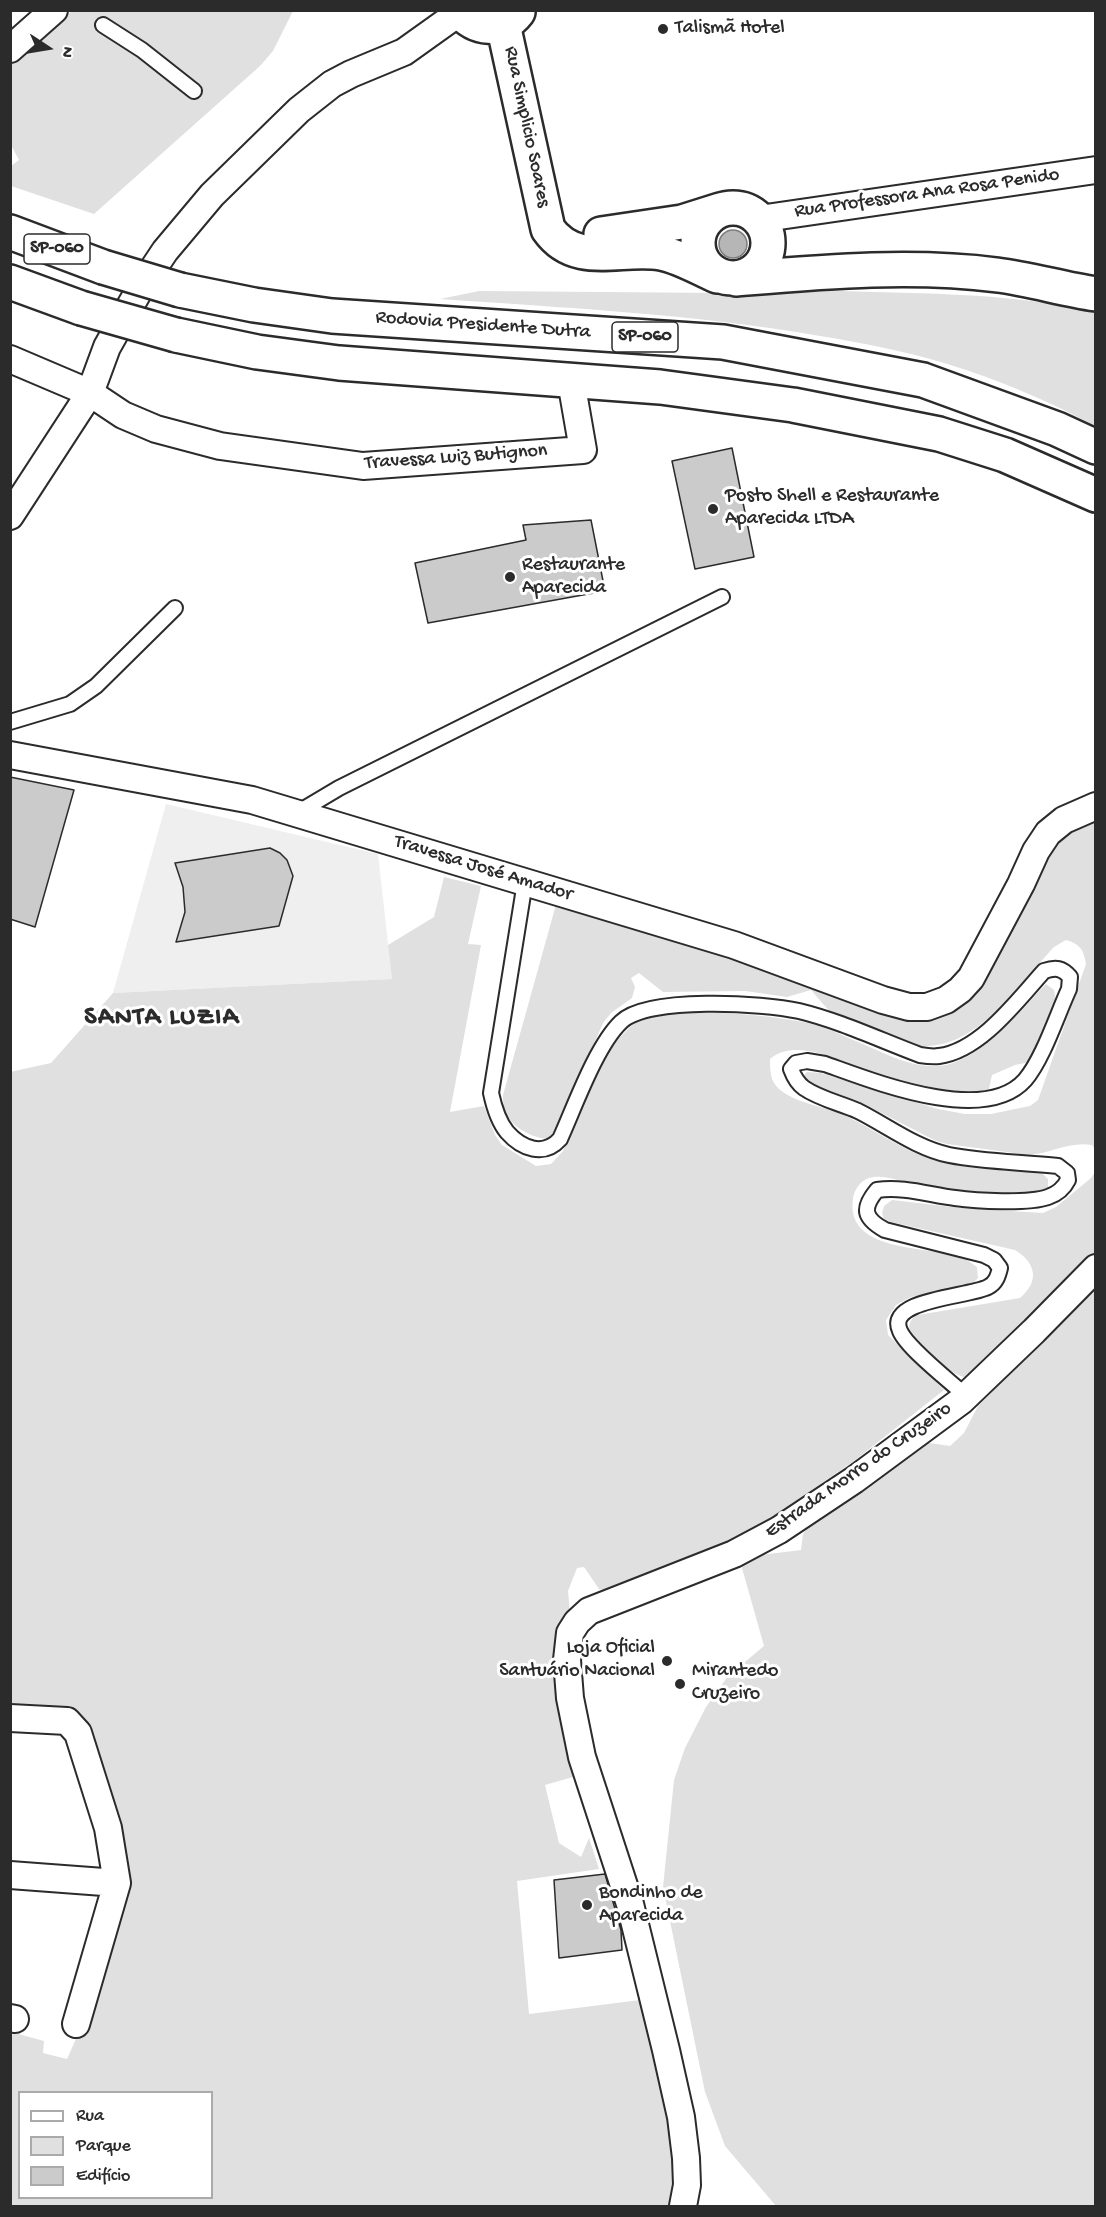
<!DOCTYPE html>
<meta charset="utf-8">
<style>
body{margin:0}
#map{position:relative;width:1106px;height:2217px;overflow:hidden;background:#fff;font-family:"Gochi Hand",sans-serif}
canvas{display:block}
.frame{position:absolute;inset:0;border:12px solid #2b2b2b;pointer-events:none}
.legend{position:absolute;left:18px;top:2091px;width:195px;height:108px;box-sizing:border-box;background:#fff;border:2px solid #aaa;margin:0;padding:8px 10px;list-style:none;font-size:18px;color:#2b2b2b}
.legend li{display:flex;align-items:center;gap:12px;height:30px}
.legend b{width:30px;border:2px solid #aaa}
.north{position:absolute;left:18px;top:18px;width:60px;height:60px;-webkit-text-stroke:4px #fff;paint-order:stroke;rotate:102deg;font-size:16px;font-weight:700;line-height:24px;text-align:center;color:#2b2b2b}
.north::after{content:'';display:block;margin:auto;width:21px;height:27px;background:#2b2b2b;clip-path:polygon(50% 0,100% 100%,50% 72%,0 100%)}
</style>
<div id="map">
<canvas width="1106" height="2217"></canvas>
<div class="frame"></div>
<ul class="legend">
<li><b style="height:8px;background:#fff"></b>Rua</li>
<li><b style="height:16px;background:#e0e0e0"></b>Parque</li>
<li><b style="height:16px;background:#cbcbcb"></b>Edifício</li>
</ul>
<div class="north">N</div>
</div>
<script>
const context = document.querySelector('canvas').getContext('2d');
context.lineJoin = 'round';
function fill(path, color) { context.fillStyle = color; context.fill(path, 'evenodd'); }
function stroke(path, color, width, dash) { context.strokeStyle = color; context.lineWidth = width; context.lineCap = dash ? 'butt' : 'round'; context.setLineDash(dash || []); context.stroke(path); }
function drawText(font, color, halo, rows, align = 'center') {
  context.font = font + ' "Gochi Hand",sans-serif'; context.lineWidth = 6; context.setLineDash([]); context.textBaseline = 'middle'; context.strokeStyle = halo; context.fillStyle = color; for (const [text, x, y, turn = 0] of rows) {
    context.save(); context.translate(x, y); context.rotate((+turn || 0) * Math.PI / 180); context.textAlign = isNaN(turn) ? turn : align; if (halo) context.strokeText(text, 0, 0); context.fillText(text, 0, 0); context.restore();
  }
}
const built = new Path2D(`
 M 166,804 L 378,854 L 392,979 L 113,993 Z`);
const green = new Path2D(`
 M 72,11 L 293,11 L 273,51 L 260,66 L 94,214 L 11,186 L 11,166 L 19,160 L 11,145 L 10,64 Z
 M 813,290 C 907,294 1004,291 1095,312 L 1095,426 C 1054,404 1011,385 966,370 C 919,354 869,344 820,336 C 695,314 567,308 440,299 L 479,291 L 722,293 Z
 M 1095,817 L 1095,1149 L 1092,1145 C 1070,1141 1051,1153 1029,1155 L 947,1144 L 936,1141 L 862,1103 L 813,1085 L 807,1081 L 804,1075 L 807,1072 L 821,1073 L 938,1109 L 965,1114 L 991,1114 L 1030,1106 L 1038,1100 L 1086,964 C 1084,950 1080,944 1066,940 L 1054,947 C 1018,985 978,1050 919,1046 L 830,1012 L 811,990 L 787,997 L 745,991 L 663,992 L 639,973 L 631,978 L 635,987 L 632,998 L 611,1013 L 603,1023 L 556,1131 L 550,1139 C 533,1139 510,1127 504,1109 C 503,1105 503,1099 503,1095 L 557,901 L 734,957 L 918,1019 L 933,1021 L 946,1016 L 972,993 L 1053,844 L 1070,831 Z
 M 444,877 L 481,886 L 468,944 L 481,945 L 450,1112 L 484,1106 L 495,1135 L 502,1145 L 536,1166 L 551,1164 L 563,1151 C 581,1109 595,1060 629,1028 C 656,1002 781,1015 816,1025 C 830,1029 844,1036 858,1042 C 887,1054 921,1074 953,1063 C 991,1049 1019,1012 1046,984 L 1054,990 L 1056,1001 L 1030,1062 L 1015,1065 L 992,1075 L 989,1089 C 974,1094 959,1095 943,1093 C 919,1089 894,1080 871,1072 C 843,1063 797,1036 770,1059 C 770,1070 770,1081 779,1089 C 797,1104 825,1106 846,1116 C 877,1131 905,1152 937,1161 C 971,1170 1007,1170 1042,1173 L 1048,1179 L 1048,1189 L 1037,1193 C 994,1193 951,1194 909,1183 C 896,1180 882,1174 869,1178 C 860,1181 854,1190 853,1199 C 845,1253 928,1246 961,1257 C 967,1259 972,1264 977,1267 L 978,1278 L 968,1288 L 911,1297 L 896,1305 L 886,1320 L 888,1335 L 944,1390 L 854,1461 L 743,1537 L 611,1592 L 599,1589 L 584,1567 L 577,1568 L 568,1591 L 570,1613 L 561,1628 L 553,1653 L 573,1777 L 545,1785 L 559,1843 L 581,1857 L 589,1838 L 599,1869 L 517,1881 L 529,2014 L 640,2000 L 665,2102 L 679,2181 L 675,2206 L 11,2206 L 11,2032 L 44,2041 L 43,2053 L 67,2059 L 103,1978 L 123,1898 L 83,1723 L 11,1707 L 10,1072 L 51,1063 L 113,993 L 392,979 L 388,945 L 434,917 ZM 20,2092 L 212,2092 L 212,2198 L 20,2198 Z
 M 1095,1172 L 1095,1256 L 970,1379 C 946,1374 928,1350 910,1333 C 908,1324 910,1319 918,1315 L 1020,1298 C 1040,1281 1036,1263 1015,1250 L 891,1222 L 884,1219 L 882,1213 L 884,1206 L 892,1200 L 961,1208 L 1043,1213 L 1056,1207 L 1091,1178 Z
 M 1095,1288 L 1095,2206 L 776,2206 L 725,2146 L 705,2092 L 663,1887 L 674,1780 L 685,1748 L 706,1707 L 728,1676 L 764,1646 L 740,1561 L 752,1556 L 801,1550 L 803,1534 L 816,1518 L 923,1442 L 950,1446 L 964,1433 L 978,1406 Z`);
const water = new Path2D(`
 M719 244a14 14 0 1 1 28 0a14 14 0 1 1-28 0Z`);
const building = new Path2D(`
 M 732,448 L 754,557 L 695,569 L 672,461 Z
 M 591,520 L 605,591 L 428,623 L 415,563 L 526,540 L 523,525 Z
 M 10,777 L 74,790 L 35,927 L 10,919 Z
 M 270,848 L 280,853 L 287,860 L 293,876 L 279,926 L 176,942 L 185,912 L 183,887 L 175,863 Z
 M 605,1874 L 621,1930 L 622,1950 L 559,1958 L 554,1880 Z`);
const lane = new Path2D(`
 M 103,25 L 142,50 L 194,91
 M 10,722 L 70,704 L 96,686 L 175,608
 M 297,813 L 339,788 L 722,597
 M 525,882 L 491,1093 C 494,1107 498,1121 507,1132 C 522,1149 544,1157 560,1139 C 575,1106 596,1046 621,1022 C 647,996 764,1003 799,1011 C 840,1021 880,1040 920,1055 C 926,1056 933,1057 939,1056 C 980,1051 1017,1001 1044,971 C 1056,967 1062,968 1070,977 L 1069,989 C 1057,1015 1043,1059 1025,1080 C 984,1126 873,1081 825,1064 L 807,1061 L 796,1063 L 791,1069 C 794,1077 797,1083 804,1088 C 820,1099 840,1103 858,1111 C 888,1126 916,1148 949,1155 C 984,1162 1022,1162 1058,1166 L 1067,1173 L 1068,1180 C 1064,1188 1057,1194 1048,1197 C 1028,1204 976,1201 955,1198 C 930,1195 903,1186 877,1190 C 862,1208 863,1218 885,1230 L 984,1255 L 994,1260 L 1000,1268 C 998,1276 996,1283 988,1287 C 969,1297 885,1299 900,1331 C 907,1348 951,1382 966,1396`);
const street = new Path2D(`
 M 10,49 L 54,10
 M 759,219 L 1096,170
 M 10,359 L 90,393 L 123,415 L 156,429 L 220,446 L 363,466 L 583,450 L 571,381
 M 10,516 L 90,393 L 107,347 L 141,287 L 165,251 L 212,195 L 299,110 L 332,84 L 351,74 L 404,52 L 460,12
 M 10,755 L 252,800 L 734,945 L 883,1000 L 909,1007 L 927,1007 L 946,1000 L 960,990 L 971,978 L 1021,884 L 1036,851 L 1048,833 L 1064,820 L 1096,806
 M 10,1718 L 67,1721 L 78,1733 L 108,1828 L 117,1883 L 76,2024
 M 10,1875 L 117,1883
 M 10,2018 L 15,2019
 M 683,2206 L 687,2185 L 686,2158 L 681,2117 L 666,2050 L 630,1904 L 582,1757 L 570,1698 L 567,1660 L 570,1633 L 577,1622 L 589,1611 L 734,1554 L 779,1530 L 854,1480 L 961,1401 L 1034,1331 L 1096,1268`);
const secondary = new Path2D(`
 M 459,10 C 475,30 502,33 518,12
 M 503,24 L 548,229 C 576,269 622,246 661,253 C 681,257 699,268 717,276
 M698 243a35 35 0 1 1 70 0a35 35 0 1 1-70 0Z
 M 601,234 L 682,222 L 720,210
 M 736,279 C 822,272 910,264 997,275 C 1030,279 1062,289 1096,294`);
const highway = new Path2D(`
 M 10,232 L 103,267
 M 10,282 L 81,308
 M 180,290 L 254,305 L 332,316 L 723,342 L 923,380 L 1057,429 L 1096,447
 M 176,335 L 257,352 L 339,363 L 660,387 L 793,405 L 939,434 L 1005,455 L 1096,495`);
const highwayBridge = new Path2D(`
 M 103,267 L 180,290
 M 81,308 L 176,335`);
const markers = [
 [663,29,6,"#2b2b2b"],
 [713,509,6,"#2b2b2b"],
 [510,577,6,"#2b2b2b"],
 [667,1661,6,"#2b2b2b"],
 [680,1684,6,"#2b2b2b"],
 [587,1905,6,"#2b2b2b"]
];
const shields = [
 [57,249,66],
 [645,337,66]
];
const shieldNames = [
 ["SP-060",57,249],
 ["SP-060",645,337]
];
const poiNames = [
 ["Talismã Hotel",675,29],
 ["Posto Shell e Restaurante",725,497],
 ["Aparecida LTDA",725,520],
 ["Restaurante",522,566],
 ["Aparecida",522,589],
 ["Loja Oficial",655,1649,"right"],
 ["Santuário Nacional",655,1672,"right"],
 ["Mirantedo",692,1672],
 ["Cruzeiro",692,1695],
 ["Bondinho de",599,1894],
 ["Aparecida",599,1917]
];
const streetNames = [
 ["Rua Simplicio Soares",526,127,78],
 ["Rua Professora Ana Rosa Penido",927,194,-8],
 ["Rodovia Presidente Dutra",483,326,4],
 ["Travessa Luiz Butignon",456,458,-4],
 ["Travessa José Amador",483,869,17],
 ["Estrada Morro do Cruzeiro",859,1471,-35]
];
const districtNames = [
 ["SANTA LUZIA",162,1019]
];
fill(built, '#efefef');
fill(green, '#e0e0e0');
fill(water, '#b6b6b6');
stroke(water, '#7e7e7e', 1.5);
fill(building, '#cbcbcb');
stroke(building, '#2b2b2b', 1.5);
stroke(lane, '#2b2b2b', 18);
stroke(street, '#2b2b2b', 30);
stroke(secondary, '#2b2b2b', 38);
stroke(highway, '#2b2b2b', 38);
stroke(lane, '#fff', 14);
stroke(street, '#fff', 26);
stroke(secondary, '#fff', 33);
stroke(highway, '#fff', 33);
stroke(highwayBridge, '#2b2b2b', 38, []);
stroke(highwayBridge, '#fff', 33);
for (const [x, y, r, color] of markers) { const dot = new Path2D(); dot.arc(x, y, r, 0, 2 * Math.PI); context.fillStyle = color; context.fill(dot); stroke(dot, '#fff', 2); }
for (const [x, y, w] of shields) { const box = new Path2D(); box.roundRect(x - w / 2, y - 15, w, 30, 4.5); context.fillStyle = '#fff'; context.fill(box); stroke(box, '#2b2b2b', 1.5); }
drawText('bold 18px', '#2b2b2b', null, shieldNames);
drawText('20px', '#2b2b2b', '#fff', poiNames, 'left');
drawText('20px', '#2b2b2b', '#fff', streetNames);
context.letterSpacing = '1.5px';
drawText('bold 26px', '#2b2b2b', '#fff', districtNames);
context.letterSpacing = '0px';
</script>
